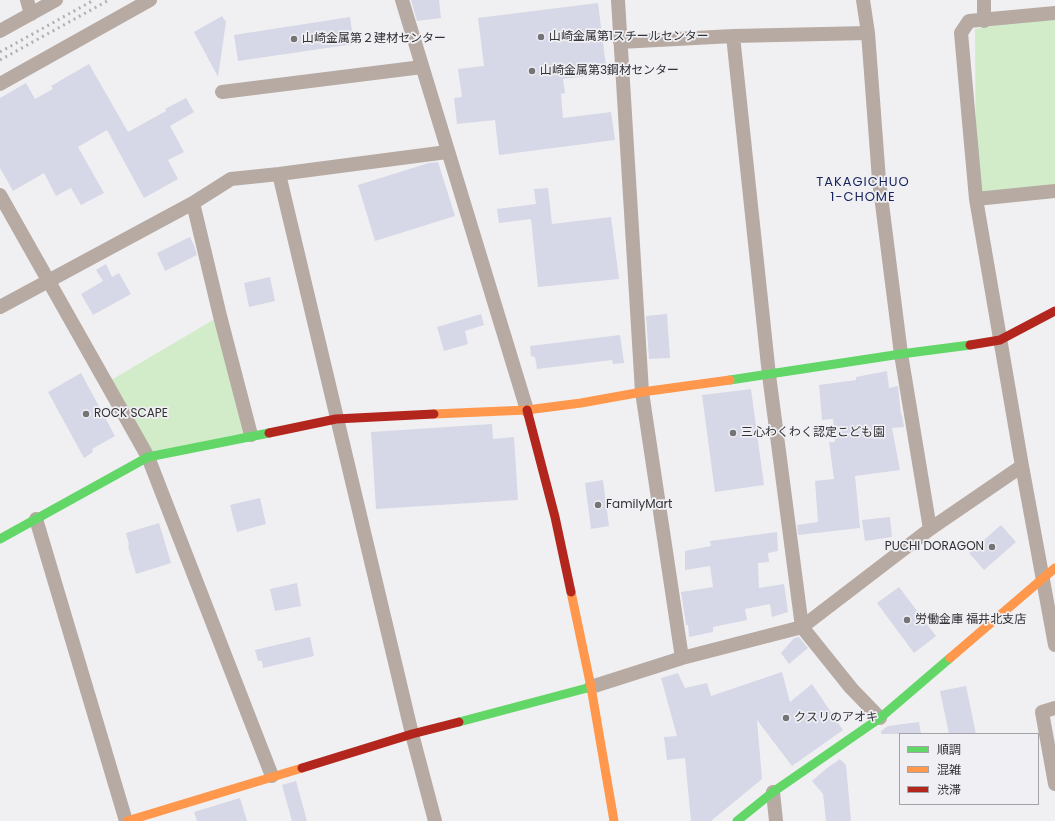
<!DOCTYPE html>
<meta charset="utf-8">
<style>
body{margin:0}
#map{position:relative;width:1055px;height:821px;overflow:hidden;background:#f0f0f3;font-family:Poppins,"Noto Sans JP",sans-serif}
canvas{display:block}
.legend{position:absolute;left:899px;top:733px;width:140px;height:72px;box-sizing:border-box;background:#efeff4;border:1px solid #a3a3a7;margin:0;padding:5px 7px;list-style:none;font-size:12px;color:#323234}
.legend li{display:flex;align-items:center;gap:8px;height:20px}
.legend b{width:20px;border:1px solid #a3a3a7}
</style>
<div id="map">
<canvas width="1055" height="821"></canvas>
<ul class="legend">
<li><b style="height:5px;background:#63d668"></b>順調</li>
<li><b style="height:5px;background:#ff974d"></b>混雑</li>
<li><b style="height:5px;background:#b3261e"></b>渋滞</li>
</ul>
</div>
<script>
const context = document.querySelector('canvas').getContext('2d');
context.lineJoin = 'round';
function fill(path, color) { context.fillStyle = color; context.fill(path, 'evenodd'); }
function stroke(path, color, width, dash) { context.strokeStyle = color; context.lineWidth = width; context.lineCap = dash ? 'butt' : 'round'; context.setLineDash(dash || []); context.stroke(path); }
function drawText(font, color, halo, rows, align = 'center') {
  context.font = font + ' Poppins,"Noto Sans JP",sans-serif'; context.lineWidth = 3.5; context.setLineDash([]); context.textBaseline = 'middle'; context.strokeStyle = halo; context.fillStyle = color; for (const [text, x, y, turn = 0] of rows) {
    context.save(); context.translate(x, y); context.rotate((+turn || 0) * Math.PI / 180); context.textAlign = isNaN(turn) ? turn : align; if (halo) context.strokeText(text, 0, 0); context.fillText(text, 0, 0); context.restore();
  }
}
const green = new Path2D(`
 M 1055,14 L 1055,188 L 976,199 L 975,29 Z
 M 220,316 L 251,435 L 148,457 L 106,383 Z`);
const building = new Path2D(`
 M 411,0 L 439,0 L 441,18 L 417,21 Z
 M 598,3 L 607,74 L 563,79 L 565,93 L 561,94 L 563,118 L 611,112 L 615,140 L 499,155 L 495,120 L 457,124 L 454,98 L 462,97 L 458,69 L 484,66 L 478,18 Z
 M 222,16 L 226,22 L 218,77 L 194,32 Z
 M 350,17 L 354,44 L 238,61 L 234,35 Z
 M 89,64 L 128,132 L 166,111 L 165,109 L 186,98 L 194,112 L 170,126 L 184,152 L 168,160 L 178,179 L 144,198 L 107,130 L 78,147 L 104,193 L 81,205 L 71,188 L 56,196 L 44,173 L 13,191 L 0,168 L 0,98 L 26,83 L 35,99 L 53,89 L 51,86 Z
 M 438,162 L 455,216 L 375,241 L 358,185 L 429,163 Z
 M 548,188 L 552,224 L 611,217 L 619,279 L 538,287 L 531,219 L 499,223 L 497,209 L 536,204 L 534,189 Z
 M 190,237 L 194,245 L 197,255 L 165,271 L 157,253 Z
 M 106,264 L 112,277 L 119,273 L 131,294 L 93,315 L 81,294 L 103,281 L 96,270 Z
 M 270,277 L 275,301 L 249,307 L 244,283 Z
 M 481,314 L 484,325 L 465,331 L 468,344 L 444,351 L 437,327 Z
 M 667,314 L 670,358 L 649,359 L 646,316 Z
 M 620,335 L 624,363 L 613,364 L 612,360 L 537,369 L 535,357 L 531,356 L 530,346 Z
 M 887,371 L 889,388 L 898,386 L 901,415 L 902,415 L 904,427 L 892,428 L 900,470 L 855,476 L 860,528 L 798,535 L 797,525 L 818,522 L 815,481 L 834,479 L 829,442 L 835,442 L 833,419 L 822,420 L 819,385 L 856,380 L 856,377 Z
 M 81,373 L 115,436 L 92,449 L 93,452 L 84,458 L 48,392 Z
 M 751,389 L 764,485 L 715,492 L 702,395 Z
 M 492,424 L 493,439 L 514,437 L 518,500 L 376,509 L 371,432 Z
 M 603,480 L 609,526 L 591,529 L 585,483 Z
 M 260,498 L 266,524 L 237,532 L 230,505 Z
 M 890,517 L 892,537 L 865,541 L 862,520 Z
 M 159,523 L 171,563 L 136,574 L 128,546 L 129,545 L 126,533 Z
 M 1001,525 L 1016,542 L 984,570 L 969,553 Z
 M 777,532 L 778,551 L 768,553 L 769,562 L 758,563 L 759,588 L 784,584 L 788,612 L 772,617 L 770,604 L 745,609 L 747,620 L 713,627 L 713,632 L 689,637 L 688,625 L 686,625 L 681,592 L 713,587 L 710,566 L 685,570 L 685,551 L 711,546 L 710,541 Z
 M 297,583 L 301,606 L 275,611 L 270,589 Z
 M 899,587 L 936,636 L 914,653 L 877,603 Z
 M 310,637 L 314,656 L 263,668 L 262,661 L 258,661 L 255,650 Z
 M 799,637 L 808,648 L 789,664 L 781,653 L 794,638 Z
 M 782,672 L 790,702 L 812,684 L 843,730 L 792,766 L 757,720 L 762,779 L 711,821 L 691,821 L 685,758 L 667,760 L 664,737 L 677,736 L 661,678 L 678,673 L 685,688 L 707,683 L 711,696 Z
 M 966,686 L 976,734 L 949,734 L 940,691 Z
 M 919,722 L 921,734 L 881,734 L 881,731 L 888,726 Z
 M 840,759 L 846,765 L 851,821 L 826,821 L 823,794 L 812,781 L 827,768 Z
 M 296,781 L 307,821 L 292,821 L 282,785 Z
 M 240,798 L 247,821 L 197,821 L 194,812 Z`);
const street = new Path2D(`
 M 27,0 L 31,14
 M 402,0 L 527,410
 M 618,0 L 642,392 L 682,658
 M 863,0 L 868,33 L 879,180 L 901,354 L 930,529
 M 984,0 L 984,21
 M 1055,13 L 969,21 L 961,33 L 976,199 L 1022,466 L 1055,645
 M 0,31 L 56,0
 M 733,36 L 769,375 L 802,627 L 851,688 L 880,718
 M 620,42 L 733,36 L 868,33
 M 0,84 L 150,0
 M 222,92 L 422,67
 M 279,174 L 412,734 L 435,821
 M 0,195 L 148,457 L 272,776
 M 976,199 L 1055,191
 M 193,203 L 220,316 L 251,435
 M 0,307 L 193,203 L 231,179 L 279,174 L 447,152
 M 36,519 L 126,821
 M 591,687 L 682,658 L 802,627 L 930,529 L 1022,466
 M 1055,708 L 1042,712 L 1055,784
 M 773,792 L 776,821`);
const fast = new Path2D(`
 M 730,380 L 901,354 L 970,345
 M 0,539 L 148,457 L 269,433
 M 459,722 L 591,687
 M 737,821 L 773,792 L 880,718 L 950,658`);
const slow = new Path2D(`
 M 434,414 L 527,410 L 581,403 L 642,392 L 730,380
 M 571,592 L 591,687 L 614,821
 M 950,658 L 1055,568
 M 127,821 L 302,768`);
const jam = new Path2D(`
 M 970,345 L 1000,340 L 1055,311
 M 527,410 L 555,517 L 571,592
 M 269,433 L 336,419 L 434,414
 M 302,768 L 412,734 L 459,722`);
const rail = new Path2D(`
 M 0,52 L 94,0
 M 0,60 L 109,0`);
const markers = [
 [541,37,4,"#747477"],
 [294,39,4,"#747477"],
 [532,71,4,"#747477"],
 [86,414,4,"#747477"],
 [733,433,4,"#747477"],
 [598,505,4,"#747477"],
 [992,547,4,"#747477"],
 [907,620,4,"#747477"],
 [786,718,4,"#747477"]
];
const poiNames = [
 ["山崎金属第1スチールセンター",549,37],
 ["山崎金属第２建材センター",302,39],
 ["山崎金属第3鋼材センター",540,71],
 ["ROCK SCAPE",94,414],
 ["三心わくわく認定こども園",741,433],
 ["FamilyMart",606,505],
 ["PUCHI DORAGON",984,547,"right"],
 ["労働金庫 福井北支店",915,620],
 ["クスリのアオキ",794,718]
];
const neighbourhoodNames = [
 ["TAKAGICHUO",863,183],
 ["1-CHOME",863,198]
];
fill(green, '#d2ecca');
fill(building, '#d6d7e7');
stroke(street, '#b7aaa3', 14);
stroke(fast, '#63d668', 9);
stroke(slow, '#ff974d', 9);
stroke(jam, '#b3261e', 9);
stroke(rail, '#b5afad', 3, [2, 4]);
for (const [x, y, r, color] of markers) { const dot = new Path2D(); dot.arc(x, y, r, 0, 2 * Math.PI); context.fillStyle = color; context.fill(dot); stroke(dot, '#efeff4', 1.5); }
drawText('12px', '#323234', '#efeff4', poiNames, 'left');
context.letterSpacing = '1px';
drawText('13px', '#16245b', '#efeff4', neighbourhoodNames);
context.letterSpacing = '0px';
</script>
